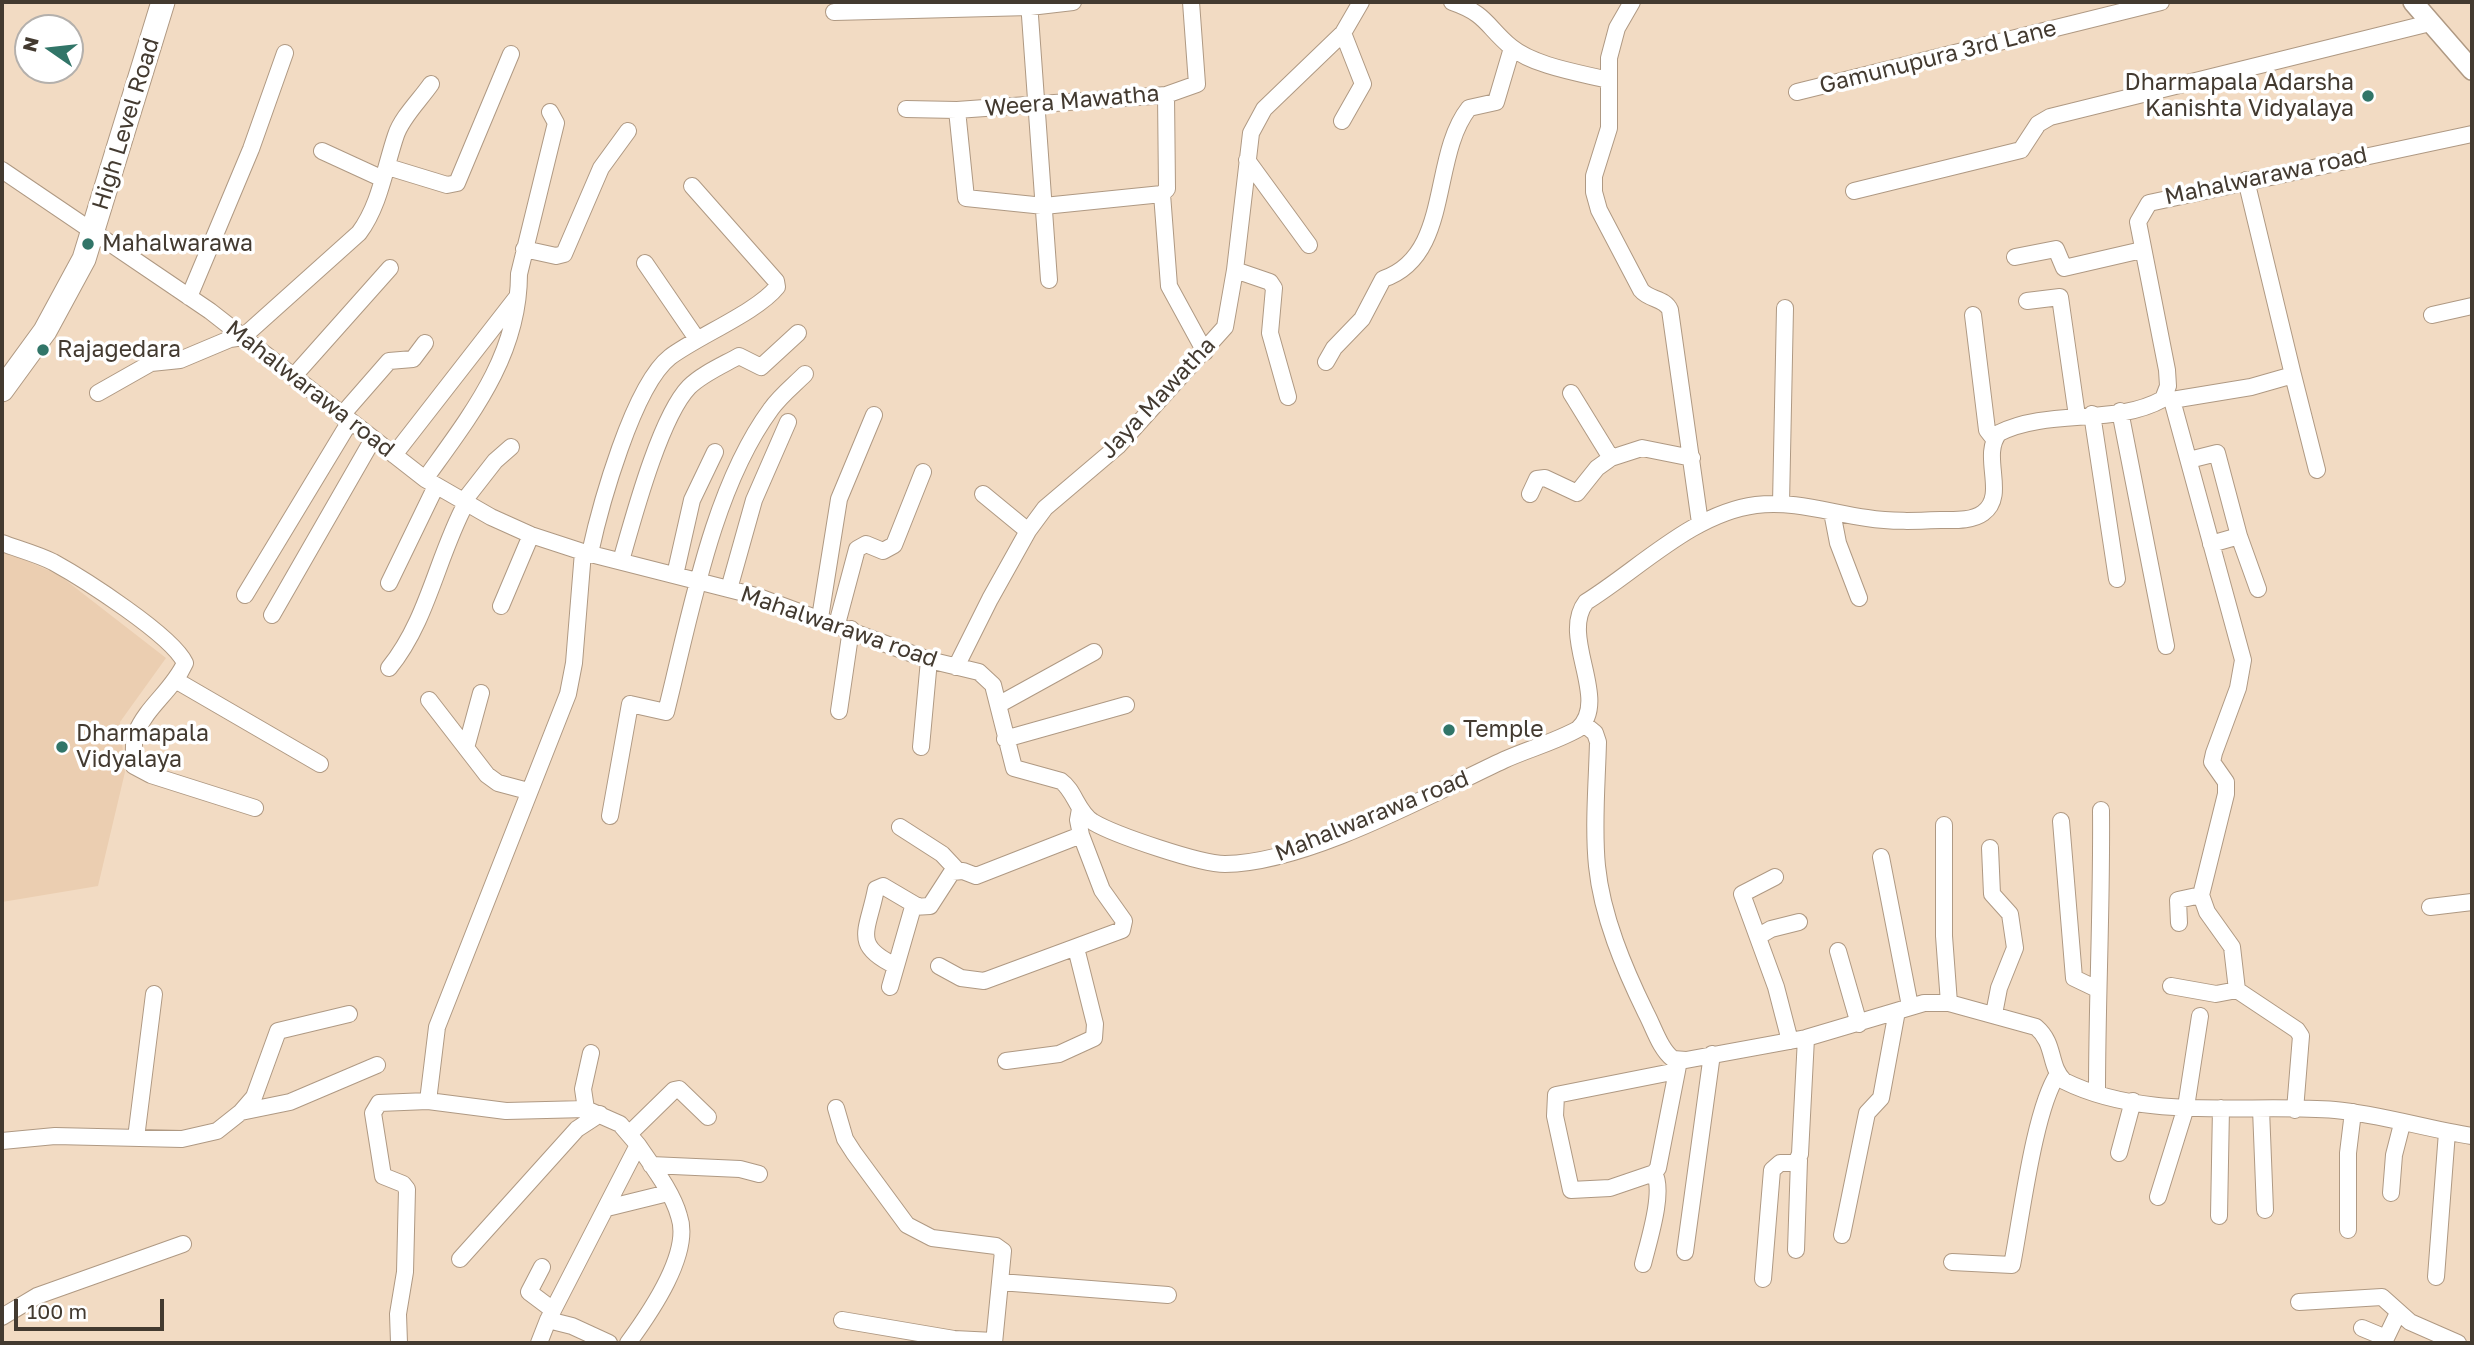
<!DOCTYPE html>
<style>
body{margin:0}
#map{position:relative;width:2474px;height:1345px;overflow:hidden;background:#f2dbc3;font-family:"Golos Text",sans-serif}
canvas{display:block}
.frame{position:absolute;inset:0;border:4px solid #433a30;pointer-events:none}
.north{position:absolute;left:14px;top:14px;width:70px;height:70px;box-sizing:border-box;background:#fff;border:2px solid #b4b0ac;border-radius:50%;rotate:284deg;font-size:19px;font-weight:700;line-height:28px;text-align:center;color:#433a30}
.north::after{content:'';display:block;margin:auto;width:24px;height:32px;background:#317568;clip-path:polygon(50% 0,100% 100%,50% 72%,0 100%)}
.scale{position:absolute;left:14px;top:1299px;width:150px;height:32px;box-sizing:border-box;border:4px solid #433a30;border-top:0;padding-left:9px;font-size:21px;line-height:24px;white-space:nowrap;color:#433a30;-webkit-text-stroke:5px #fff;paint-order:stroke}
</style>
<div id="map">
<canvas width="2474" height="1345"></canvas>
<div class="frame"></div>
<div class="north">N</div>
<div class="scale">100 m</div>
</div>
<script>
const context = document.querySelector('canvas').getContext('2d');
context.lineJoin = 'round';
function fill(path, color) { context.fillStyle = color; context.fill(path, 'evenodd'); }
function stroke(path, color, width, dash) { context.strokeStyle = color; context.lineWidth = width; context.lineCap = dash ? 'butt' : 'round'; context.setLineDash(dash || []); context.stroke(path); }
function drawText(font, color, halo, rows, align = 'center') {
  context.font = font + ' "Golos Text",sans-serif'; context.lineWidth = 7; context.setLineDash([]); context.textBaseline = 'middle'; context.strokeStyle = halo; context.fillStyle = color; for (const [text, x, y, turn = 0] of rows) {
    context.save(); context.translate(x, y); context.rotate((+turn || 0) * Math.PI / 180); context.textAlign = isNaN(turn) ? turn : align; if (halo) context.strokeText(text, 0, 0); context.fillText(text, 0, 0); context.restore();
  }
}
const built = new Path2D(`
 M 2,550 L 59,575 L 166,658 L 120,722 L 125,772 L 98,886 L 2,902 Z`);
const minor = new Path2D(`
 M 1029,2 L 1049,280
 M 1452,2 C 1487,14 1486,26 1511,47 C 1534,66 1580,73 1608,80
 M 1632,2 L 1617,28 L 1609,58 L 1609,128 L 1594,176 L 1594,192 L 1599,210 L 1641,290 C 1649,300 1665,298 1670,310 L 1700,523
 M 834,12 L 1030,7 L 1073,2
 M 1797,92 L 2161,2
 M 906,109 L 957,110 L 1166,95 L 1197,84 L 1191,2
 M 957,110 L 966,198 L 1044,206 L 1162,194 L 1167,189 L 1166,95
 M 1342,121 L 1363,84 L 1343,33
 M 322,151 L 383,179
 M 1247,160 L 1309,245
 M 388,167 L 447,185 L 457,183 L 511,54
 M 2,170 L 210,311 L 425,479 L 491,517 L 531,535 L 583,552 L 756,596 L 929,660 L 979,672 L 993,685 L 1014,768 L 1061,781 C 1075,791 1077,812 1093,822 C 1115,835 1200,864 1225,864 C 1307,863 1429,795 1504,760 C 1528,749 1555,742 1578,729 C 1611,700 1559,637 1586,602 C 1639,569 1693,513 1756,505 C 1793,500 1831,513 1867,518 C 1892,522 1916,521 1942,520 C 1955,520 1972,521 1983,513 C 2008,495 1980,456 1999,433 C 2049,408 2115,426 2163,399 L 2168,386 L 2167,370 L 2138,222 L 2149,203 L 2472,134
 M 2246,180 L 2293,375
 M 1854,191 L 2021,150 L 2038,124 L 2050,117 L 2430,23
 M 1162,194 L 1169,286 L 1205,352
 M 524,249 L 556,256 L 564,254 L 601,168 L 628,131
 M 2015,257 L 2056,249 L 2064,268 L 2142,250
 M 645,263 L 697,339
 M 1235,270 L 1270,282 L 1274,288 L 1270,333 L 1288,397
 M 189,297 L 251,149 L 285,53
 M 2027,301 L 2060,297 L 2077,416
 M 1973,315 L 1987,430 L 1994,439
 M 2432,315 L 2472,306
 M 1326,362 L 1334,348 L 1362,319 L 1383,279 C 1452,256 1430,157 1469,108 L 1496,102 L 1512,48
 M 293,377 L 390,268
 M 98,393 L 151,363 L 180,360 L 230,339 L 243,337 L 359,233 C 380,205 385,167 396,135 C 402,117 420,100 431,84
 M 1571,393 L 1611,458 L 1642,448 L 1692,458
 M 2166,396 L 2172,400 L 2243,660 L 2238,688 L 2214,753 L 2212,762 L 2226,782 L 2226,794 L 2201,895 L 2207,912 L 2232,947 L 2237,990 L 2297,1030 L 2301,1036 L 2295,1110
 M 2172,400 L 2251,387 L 2293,375 L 2317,470
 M 2120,411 L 2166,646
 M 2092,414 L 2117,579
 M 341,416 L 389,361 L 413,359 L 425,343
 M 394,455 L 517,297
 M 2189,460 L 2217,453 L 2239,536 L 2211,544
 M 425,479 C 470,416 519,356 519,274 L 556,123 L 550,112
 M 983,494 L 1028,531
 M 1530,494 L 1537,479 L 1545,478 L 1577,493 L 1597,468 L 1611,458
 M 463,502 L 495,461 L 511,447
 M 1781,504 L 1785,308
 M 1832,512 L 1838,543 L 1859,598
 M 2239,536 L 2258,589
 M 2,543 C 18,549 37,554 53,562 C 82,578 172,635 185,663 C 173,690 147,706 136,733 C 132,742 135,756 134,766 L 151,775 L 255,808
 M 590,553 C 600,507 633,386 670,357 C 698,336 757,312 777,287 L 776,281 L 692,186
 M 621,561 C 633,519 660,417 689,387 C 702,374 723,365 739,356 L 761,367 L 798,333
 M 675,575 L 692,500 L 715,452
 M 389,583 L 436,486
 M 729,589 L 754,500 L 788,422
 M 245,595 L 349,423
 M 501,606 L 531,535
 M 272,615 L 373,439
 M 820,618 L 839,499 L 874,415
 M 837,624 L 857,549 L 866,544 L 883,551 L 894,545 L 923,472
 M 956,667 L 990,599 L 1028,531 L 1045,508 L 1118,446 L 1225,327 L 1235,270 L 1251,133 L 1264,109 L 1343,33 L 1361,2
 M 389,668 C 428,620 437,557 466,503
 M 177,681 L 320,764
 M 429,700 L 487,775 L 498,783 L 528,791
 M 998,705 L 1094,652
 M 839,711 L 851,629
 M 1584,724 L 1595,733 L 1598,742 C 1597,783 1593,826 1597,866 C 1602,916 1624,968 1646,1013 C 1654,1028 1660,1049 1673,1059 L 1686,1060 L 1806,1038 L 1924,1003 L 1949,1003 L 2036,1027 C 2056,1044 2048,1065 2064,1081 C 2147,1122 2246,1103 2335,1110 C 2379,1114 2427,1129 2472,1136
 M 1005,739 L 1126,705
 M 921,747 L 929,660
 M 466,748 L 481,693
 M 610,816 L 630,704 L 666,712 C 690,617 712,489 771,409 C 780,396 794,385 805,374
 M 2061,821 L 2074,978 L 2097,989
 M 1944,825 L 1944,936 L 1949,1003
 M 900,827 L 942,854 L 957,870
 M 1990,848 L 1992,894 L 2010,914 L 2015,948 L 1999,988 L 1994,1014
 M 1881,857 L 1910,1006
 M 1775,877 L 1742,894 L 1776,987 L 1790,1041
 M 2430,907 L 2472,902
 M 2179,923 L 2178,900 L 2201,895
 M 1759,936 L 1771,929 L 1799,922
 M 1838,951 L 1859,1024
 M 896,966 C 851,945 868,931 876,889 L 883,886 L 917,906
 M 939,966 L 961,978 L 984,981 L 1122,930 L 1124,921 L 1102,890 L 1081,835
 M 2171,986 L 2216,994 L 2237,990
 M 890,987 L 913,907 L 930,906 L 952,872 L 963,871 L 976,876 L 1081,835 L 1078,820 L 1080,809
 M 1006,1061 L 1059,1054 L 1094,1038 L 1095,1024 L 1076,948
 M 1677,1071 L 1556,1095 L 1555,1116 L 1571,1190 L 1610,1188 L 1654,1173 L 1658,1168 L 1677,1071 L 1679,1060
 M 2097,1092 C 2097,998 2102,904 2101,810
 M 428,1101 L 506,1111 L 586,1109 L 620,1124 L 638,1145 L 548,1320 L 539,1343
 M 836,1108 L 845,1139 L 854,1153 L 907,1225 L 932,1238 L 996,1246 L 1003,1251 L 1000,1282
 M 586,1109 L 583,1089 L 591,1053
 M 2261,1109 L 2265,1210
 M 241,1112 L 290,1102 L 377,1065
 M 629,1134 L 674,1090 L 679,1089 L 708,1117
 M 136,1138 L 154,994
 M 2,1141 L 55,1136 L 182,1139 L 217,1131 L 241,1112 L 254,1097 L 278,1031 L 349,1014
 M 2119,1153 L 2133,1101
 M 651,1165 L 740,1169 L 759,1174
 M 2391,1193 L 2394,1155 L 2402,1124
 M 2158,1197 L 2186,1107 L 2200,1016
 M 607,1208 L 668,1193
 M 2219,1216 L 2221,1108
 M 2348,1230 L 2348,1153 L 2353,1112
 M 1842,1235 L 1867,1113 L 1881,1098 L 1897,1011
 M 1796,1250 L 1799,1160
 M 1685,1252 L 1712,1054
 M 460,1259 L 577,1129 L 600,1114
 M 1952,1262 L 2012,1265 C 2021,1220 2034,1109 2058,1074
 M 1643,1264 C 1648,1243 1665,1191 1654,1173
 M 542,1267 L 529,1292 L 553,1310
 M 2436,1277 L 2447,1132
 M 1763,1279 L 1772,1170 L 1780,1163 L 1796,1163 L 1800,1154 L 1806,1038
 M 2299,1302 L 2382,1297 L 2410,1322 L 2458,1343
 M 2,1317 L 37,1296 L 183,1244
 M 548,1320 L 572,1326 L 609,1343
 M 842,1320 L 954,1339 L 994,1341
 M 2362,1328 L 2386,1338 L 2398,1313
 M 399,1343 L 398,1314 L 405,1272 L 407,1189 L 403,1184 L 383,1176 L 373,1113 L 379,1103 L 428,1101 L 437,1027 L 568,694 L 574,663 L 583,552
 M 628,1343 C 650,1313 692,1253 679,1216 C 672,1191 652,1166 638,1145
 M 994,1343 L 1000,1282 L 1168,1295`);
const major = new Path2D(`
 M 2413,2 L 2472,70`);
const highway = new Path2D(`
 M 2,390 L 45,331 L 84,259 L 163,2`);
const markers = [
 [2368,96,7,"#317568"],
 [88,244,7,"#317568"],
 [43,350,7,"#317568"],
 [1449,730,7,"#317568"],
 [62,747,7,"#317568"]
];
const streetNames = [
 ["Gamunupura 3rd Lane",1938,57,-14],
 ["Weera Mawatha",1072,101,-5],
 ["High Level Road",126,124,-73],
 ["Mahalwarawa road",2266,176,-12],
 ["Mahalwarawa road",310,389,38],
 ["Jaya Mawatha",1158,398,-47],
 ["Mahalwarawa road",839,627,19],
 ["Mahalwarawa road",1372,816,-22]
];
const poiNames = [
 ["Dharmapala Adarsha",2354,83,"right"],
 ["Kanishta Vidyalaya",2354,109,"right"],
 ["Mahalwarawa",102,244],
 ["Rajagedara",57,350],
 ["Temple",1463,730],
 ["Dharmapala",76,734],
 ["Vidyalaya",76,760]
];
fill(built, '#ebceb1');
stroke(minor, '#af9983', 18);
stroke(major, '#af9983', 22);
stroke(highway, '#af9983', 25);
stroke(minor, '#fff', 16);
stroke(major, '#fff', 19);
stroke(highway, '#fff', 23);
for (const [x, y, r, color] of markers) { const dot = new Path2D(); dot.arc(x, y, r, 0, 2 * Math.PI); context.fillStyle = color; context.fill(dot); stroke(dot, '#fff', 2.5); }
drawText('23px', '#433a30', '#fff', streetNames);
drawText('23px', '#433a30', '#fff', poiNames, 'left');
</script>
